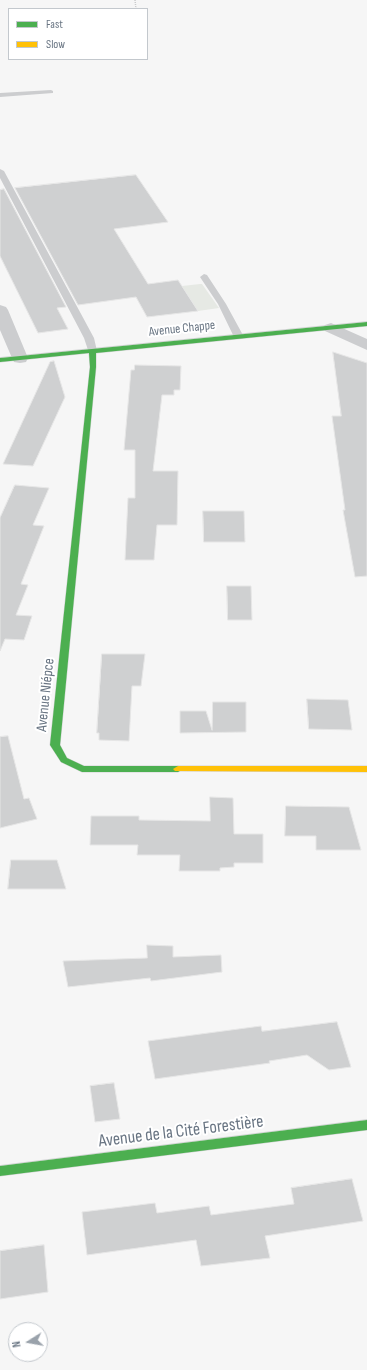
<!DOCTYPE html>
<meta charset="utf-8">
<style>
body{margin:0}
#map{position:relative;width:367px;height:1370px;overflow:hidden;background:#f6f6f6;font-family:"Sofia Sans Condensed",sans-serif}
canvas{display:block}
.legend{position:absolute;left:8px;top:8px;width:140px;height:52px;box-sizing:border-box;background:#fff;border:1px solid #c3c8cd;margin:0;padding:5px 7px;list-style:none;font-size:12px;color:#697583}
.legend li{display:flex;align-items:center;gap:8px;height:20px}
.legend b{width:20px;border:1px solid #c3c8cd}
.north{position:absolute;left:8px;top:1322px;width:40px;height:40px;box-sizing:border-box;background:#fff;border:1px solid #c3c8cd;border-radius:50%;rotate:259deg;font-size:11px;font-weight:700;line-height:16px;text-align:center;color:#697583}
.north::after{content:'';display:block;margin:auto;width:14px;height:18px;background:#9aa2ab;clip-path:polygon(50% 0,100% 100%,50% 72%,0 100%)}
</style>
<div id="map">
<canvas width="367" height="1370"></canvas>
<ul class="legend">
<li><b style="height:5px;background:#4caf50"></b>Fast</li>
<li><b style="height:5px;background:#ffc107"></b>Slow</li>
</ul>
<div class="north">N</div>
</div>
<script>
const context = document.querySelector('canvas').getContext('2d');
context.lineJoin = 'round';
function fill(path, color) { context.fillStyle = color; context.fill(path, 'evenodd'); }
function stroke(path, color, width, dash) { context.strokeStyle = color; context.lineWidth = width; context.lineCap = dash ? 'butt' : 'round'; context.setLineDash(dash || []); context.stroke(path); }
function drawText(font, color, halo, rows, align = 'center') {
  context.font = font + ' "Sofia Sans Condensed",sans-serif'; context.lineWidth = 4; context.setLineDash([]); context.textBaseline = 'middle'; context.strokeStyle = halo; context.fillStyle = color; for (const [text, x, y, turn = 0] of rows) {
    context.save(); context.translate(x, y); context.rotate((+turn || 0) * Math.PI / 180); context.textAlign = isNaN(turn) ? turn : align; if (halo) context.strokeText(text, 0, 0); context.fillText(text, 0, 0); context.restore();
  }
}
const green = new Path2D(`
 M 200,284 L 202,284 L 219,308 L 198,311 L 182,286 Z`);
const building = new Path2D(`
 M 136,175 L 168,222 L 114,229 L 148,284 L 178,280 L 198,311 L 147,317 L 136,297 L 78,305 L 15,188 Z
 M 4,189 L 66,307 L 57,308 L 68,329 L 38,333 L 0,256 L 0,190 Z
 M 333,352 L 367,363 L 367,576 L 355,577 L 343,510 L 345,510 L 332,416 L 341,416 Z
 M 54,361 L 65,397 L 33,466 L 3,464 L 50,362 Z
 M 135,365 L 181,366 L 180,390 L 174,390 L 174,395 L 162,395 L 153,471 L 178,471 L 177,525 L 157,525 L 154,560 L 125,560 L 128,498 L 135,498 L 135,450 L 124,450 L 131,370 L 134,370 Z
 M 15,485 L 49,488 L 33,525 L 44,526 L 21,584 L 28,585 L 16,615 L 32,616 L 24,640 L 5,639 L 0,651 L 0,518 Z
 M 203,511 L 244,511 L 245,542 L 204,542 Z
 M 227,586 L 251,586 L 252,620 L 228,620 Z
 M 102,654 L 145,654 L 141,686 L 132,686 L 129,741 L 99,740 L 99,733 L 97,733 Z
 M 307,699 L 348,700 L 352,730 L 309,729 Z
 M 213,702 L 246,702 L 246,732 L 180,733 L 180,711 L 206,711 L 212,730 Z
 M 8,736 L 24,799 L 29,798 L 37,819 L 0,828 L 0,737 Z
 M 210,797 L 233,798 L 234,834 L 263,834 L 263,863 L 234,863 L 234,867 L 220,868 L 220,871 L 179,871 L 180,855 L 137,855 L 138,845 L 90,845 L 91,816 L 139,816 L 139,820 L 210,821 Z
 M 286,806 L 349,807 L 361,850 L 316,850 L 316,836 L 285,836 Z
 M 11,860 L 57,860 L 66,889 L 8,889 Z
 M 147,945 L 173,946 L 173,957 L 221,955 L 222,972 L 151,981 L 150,978 L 68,987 L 63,961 L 147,958 Z
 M 337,1022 L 351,1067 L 329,1070 L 307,1055 L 269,1061 L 270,1063 L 155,1079 L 148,1041 L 261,1026 L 262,1031 Z
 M 114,1083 L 120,1119 L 95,1122 L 90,1086 Z
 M 352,1179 L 363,1221 L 265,1236 L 270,1258 L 201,1266 L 196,1240 L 87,1255 L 82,1212 L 155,1203 L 157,1213 L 209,1206 L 211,1215 L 294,1204 L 291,1188 Z
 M 44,1245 L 48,1292 L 0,1299 L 0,1251 Z`);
const path = new Path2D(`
 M 135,0 L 136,9`);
const lane = new Path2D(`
 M 51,90 L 53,91 L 53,93 L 0,97 L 0,93 Z
 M 0,169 L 4,171 L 94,338 L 97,351 L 95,353 L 89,353 L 84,338 L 0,178 Z
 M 204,274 L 207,275 L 226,304 L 244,337 L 242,339 L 236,339 L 234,337 L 218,304 L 200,277 Z`);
const street = new Path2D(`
 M 0,305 L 6,307 L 8,310 L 28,358 L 26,362 L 20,363 L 14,362 L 12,358 L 0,330 Z
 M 331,323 L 367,339 L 367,350 L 325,331 L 323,328 L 325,325 Z`);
const fast = new Path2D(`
 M 367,322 L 367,326 L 96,353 L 96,367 L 60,745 L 67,758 L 84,766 L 178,766 L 183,769 L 178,772 L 82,772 L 61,762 L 50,745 L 90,367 L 89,353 L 0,362 L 0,358 Z
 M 367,1120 L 367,1130 L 0,1176 L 0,1166 Z`);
const slow = new Path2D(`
 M 178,766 L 367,766 L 367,772 L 175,771 L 173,769 Z`);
const farStreetnames = [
 ["Avenue Chappe",182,329,-6]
];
const streetNames = [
 ["Avenue Niépce",46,695,-84]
];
const nearStreetnames = [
 ["Avenue de la Cité Forestière",181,1132,-7]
];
fill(green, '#e6e9e4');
fill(building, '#cfd0d1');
stroke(building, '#e6e6e6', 1);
stroke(fast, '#d2d3d4', 1);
stroke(slow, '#d2d3d4', 1);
stroke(path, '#cacbcc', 1.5, [1, 1]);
fill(lane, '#cccdcf');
fill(street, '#cccdcf');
fill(fast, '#4caf50');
fill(slow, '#ffc107');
drawText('13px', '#697583', '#fff', farStreetnames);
drawText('15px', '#697583', '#fff', streetNames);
drawText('18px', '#697583', '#fff', nearStreetnames);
</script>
